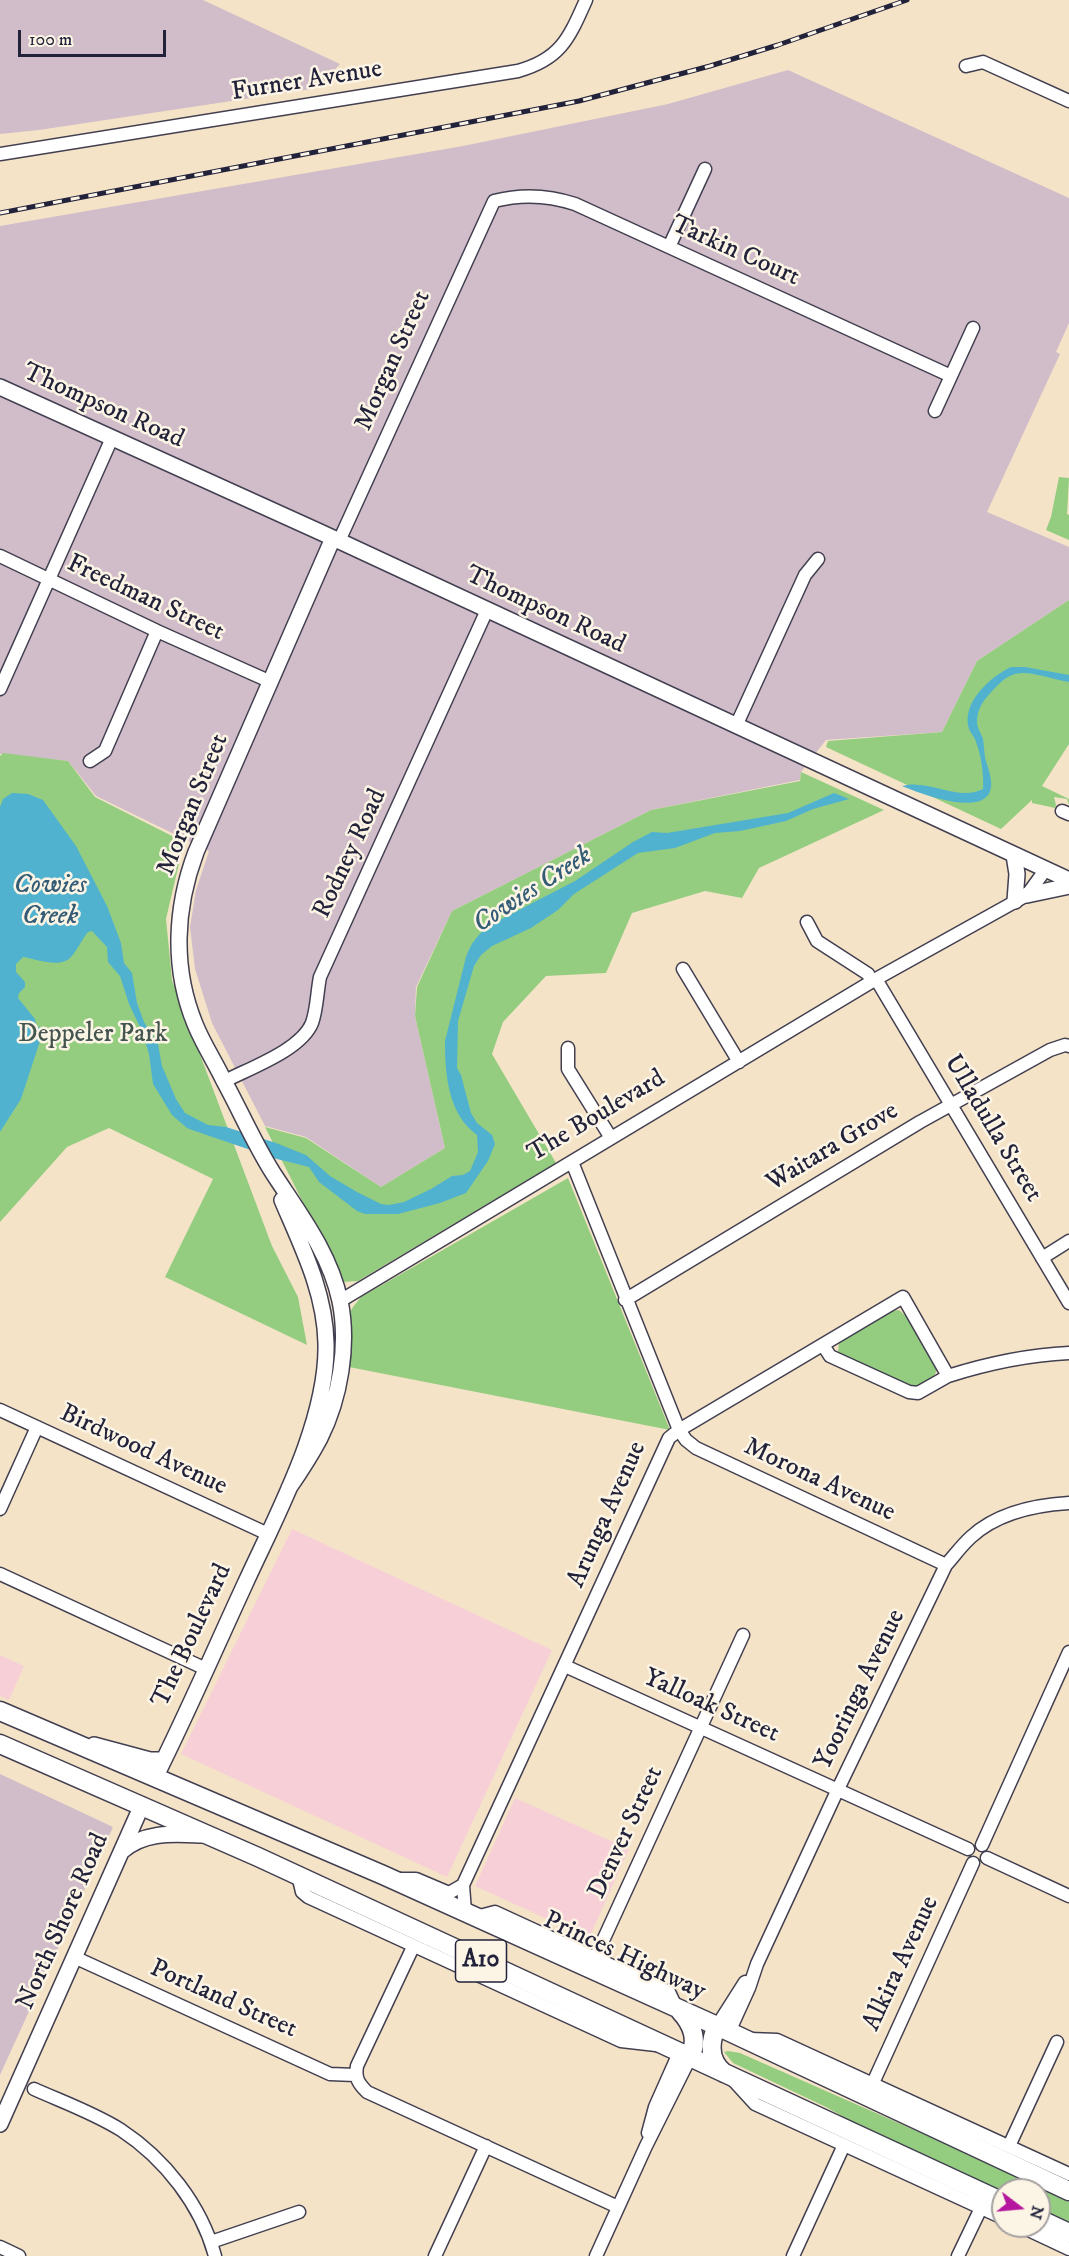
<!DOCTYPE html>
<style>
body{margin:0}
#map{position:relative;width:1069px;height:2256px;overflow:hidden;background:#f5e3c8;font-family:"IM FELL DW Pica",serif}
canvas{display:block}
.north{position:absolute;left:991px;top:2178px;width:60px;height:60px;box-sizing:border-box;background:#fcf5e5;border:2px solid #a5a1a1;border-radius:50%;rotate:106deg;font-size:16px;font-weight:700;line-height:24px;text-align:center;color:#22223b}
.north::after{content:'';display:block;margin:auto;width:21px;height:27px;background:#b5179e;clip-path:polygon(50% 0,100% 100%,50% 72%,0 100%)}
.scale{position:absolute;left:18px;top:30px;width:148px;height:27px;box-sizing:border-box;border:3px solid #22223b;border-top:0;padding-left:8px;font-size:18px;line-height:21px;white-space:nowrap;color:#22223b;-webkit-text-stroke:4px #fcf5e5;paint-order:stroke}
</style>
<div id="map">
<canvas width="1069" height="2256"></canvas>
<div class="north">N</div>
<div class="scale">100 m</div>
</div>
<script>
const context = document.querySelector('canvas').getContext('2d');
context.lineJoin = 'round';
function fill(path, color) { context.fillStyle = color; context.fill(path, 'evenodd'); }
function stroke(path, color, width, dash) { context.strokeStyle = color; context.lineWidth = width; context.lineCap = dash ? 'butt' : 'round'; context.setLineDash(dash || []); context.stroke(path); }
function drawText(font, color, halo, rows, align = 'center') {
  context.font = font + ' "IM FELL DW Pica",serif'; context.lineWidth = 5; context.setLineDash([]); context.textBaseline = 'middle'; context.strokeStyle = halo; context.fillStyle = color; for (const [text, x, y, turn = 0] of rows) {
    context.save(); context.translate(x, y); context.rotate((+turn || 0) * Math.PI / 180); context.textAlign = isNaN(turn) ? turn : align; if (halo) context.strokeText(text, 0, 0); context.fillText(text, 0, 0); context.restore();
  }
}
const built = new Path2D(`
 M 292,1529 L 552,1650 L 447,1877 L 181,1754 Z
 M 0,1655 L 24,1666 L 9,1700 L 0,1696 Z
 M 515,1798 L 629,1849 L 589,1938 L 475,1886 Z`);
const industrial = new Path2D(`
 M 0,0 L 203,0 L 340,64 L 318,88 L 39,130 L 0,134 Z
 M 788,70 L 1069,198 L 1069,323 L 1056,352 L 1060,354 L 987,512 L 1069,547 L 1069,600 L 977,661 L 942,732 L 826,740 L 801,772 L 800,780 L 651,810 L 452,911 L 416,987 L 415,1016 L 445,1148 L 381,1187 L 306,1137 L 265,1126 L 212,1023 L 195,969 L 190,927 L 196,890 L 209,851 L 96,796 L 68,761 L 0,754 L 0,226 L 463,146 L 668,104 Z
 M 0,1774 L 113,1827 L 0,2075 Z`);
const green = new Path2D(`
 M 1059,477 L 1069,478 L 1067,514 L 1069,515 L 1069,540 L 1046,530 L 1051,517 Z
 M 1069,600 L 1069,744 L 1042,786 L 1069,799 L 1069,805 L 1067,799 L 1054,797 L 1056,805 L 1055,808 L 1032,803 L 1032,800 L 1001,829 L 826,747 L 828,741 L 942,732 L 977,661 Z
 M 3,753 L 68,761 L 95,797 L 184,842 L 166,919 L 172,980 L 272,1246 L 298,1297 L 307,1345 L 165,1277 L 213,1179 L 109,1128 L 67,1147 L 0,1222 L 0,756 Z
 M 801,772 L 884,810 L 759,868 L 742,898 L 705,891 L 632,913 L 606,973 L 546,976 L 503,1022 L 492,1054 L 556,1163 L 358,1281 L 343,1282 L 265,1127 L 306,1138 L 381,1187 L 445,1148 L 415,1016 L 417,987 L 452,911 L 651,810 L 800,781 Z
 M 568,1178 L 670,1430 L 349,1367 L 347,1318 L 353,1307 L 361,1297 Z
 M 899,1310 L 908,1318 L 937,1368 C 935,1381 921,1389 909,1387 L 840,1355 L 838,1352 L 839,1341 L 892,1311 Z
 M 728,2051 L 740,2053 L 971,2155 L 1069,2202 L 1069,2225 L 1039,2211 L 1039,2190 L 1003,2190 L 1003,2194 L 861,2127 L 826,2107 L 733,2063 L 724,2052 Z`);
const water = new Path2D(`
 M 1011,667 L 1025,667 L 1069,675 L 1069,682 C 1052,680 1031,670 1015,674 C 1005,677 1000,683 993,690 C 984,700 977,708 977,722 C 977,728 981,733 983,739 C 984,745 984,751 985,757 C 986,763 989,769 990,775 C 1002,825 921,794 902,786 C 907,785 912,784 917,785 C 937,785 963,800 983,789 C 984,775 981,754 976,742 C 975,737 971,734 969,729 C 961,703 990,677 1011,667 Z
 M 12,793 L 28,794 L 43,800 L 76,846 L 107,906 L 121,943 L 124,963 L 132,973 L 137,1003 L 144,1022 L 158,1044 L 162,1066 L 176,1099 L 185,1113 L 208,1125 L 226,1127 L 276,1143 L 306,1155 L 330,1176 L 357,1192 L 381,1204 L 389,1205 L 404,1202 L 431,1189 L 452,1176 L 463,1175 L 470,1171 L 478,1152 L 477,1135 C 448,1114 445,1075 445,1041 L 466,957 C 471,943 478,934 490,925 L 575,881 L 633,842 L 652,832 L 667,833 L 788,813 L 834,793 L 849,799 L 813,809 L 786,821 L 740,831 L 715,833 L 675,848 L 638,853 L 574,894 L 558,910 L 531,928 L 492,946 L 481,955 L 474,966 L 458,1021 L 457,1068 L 461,1075 L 471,1113 L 477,1123 L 492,1135 L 495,1144 L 488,1161 L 466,1193 L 440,1203 L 398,1214 L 365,1214 L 357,1211 L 319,1182 L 309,1167 L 277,1159 L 192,1130 L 187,1128 L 172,1115 L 153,1084 L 149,1054 L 142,1031 L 129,1004 L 120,976 L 108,962 L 107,947 L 92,931 L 88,932 C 82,939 78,949 71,957 C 60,969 37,959 23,957 L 16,964 L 16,972 L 25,982 L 25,987 L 19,993 L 18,998 L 35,1019 L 36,1026 L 41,1028 L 41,1038 L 21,1099 L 0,1132 L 0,807 L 3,799 Z`);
const minor = new Path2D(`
 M 966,66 L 983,62 L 1069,101
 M 0,154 L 518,71 C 561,59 569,38 586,0
 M 669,247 L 705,169
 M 935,411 L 973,328
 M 339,541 L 494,201 C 521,194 548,195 575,204 L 951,376
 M 0,556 L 157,631 L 271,682
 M 0,689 L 112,438
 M 736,726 L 805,575 L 818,559
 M 90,761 L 105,751 L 157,631
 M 1062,811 L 1069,814
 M 807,922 L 817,941 L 868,974 L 872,982
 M 683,969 L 739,1062
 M 876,979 L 1069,1303
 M 568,1048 L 568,1069 L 611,1138
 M 225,1081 C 250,1068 301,1050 312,1023 C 317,1009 317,992 320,977 L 487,610
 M 572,1162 L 679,1430 L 686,1440 L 696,1448 L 946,1565
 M 1042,1258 L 1069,1241
 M 625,1300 L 920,1122 L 1050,1050 L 1065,1045 L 1069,1046
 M 340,1301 L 876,979 L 1027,895 L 1046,869
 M 948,1376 C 989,1363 1027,1355 1069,1353
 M 0,1410 L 268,1534
 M 0,1509 L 37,1427
 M 0,1574 L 206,1669
 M 565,1666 L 968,1849
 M 982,1845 L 1069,1652
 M 987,1858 L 1069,1896
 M 298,1875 L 302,1892 L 308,1897 L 621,2041 L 656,2045
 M 398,1879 L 416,1879 L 449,1893 L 463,1885
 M 465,1912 L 463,1885 L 669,1438 L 679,1430 L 903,1297 L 948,1376 L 918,1393 L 909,1392 L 830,1356 L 823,1345
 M 476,1917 L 495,1912 L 669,1992 L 677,2009
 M 413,1947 L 357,2066 C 355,2078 358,2083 367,2092 L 618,2207
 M 74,1957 L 330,2074 L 355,2075
 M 595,1958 L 743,1635
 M 717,2026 L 745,1982
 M 729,2032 L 749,1988 L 757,1964 L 838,1789 L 946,1565 C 954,1556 962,1545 971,1537 C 997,1513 1035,1505 1069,1503
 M 750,2039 L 777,2040 L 1069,2174
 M 734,2081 L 755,2104 L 1003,2218
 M 873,2083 L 973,1863
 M 34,2089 C 63,2102 94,2113 121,2130 C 165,2159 201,2205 215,2256
 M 648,2133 L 655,2107 L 679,2053
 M 1009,2146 L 1057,2042
 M 1020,2226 L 1069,2249
 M 211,2242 L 299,2212
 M 0,2247 L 19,2256
 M 435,2256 L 486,2146
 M 596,2256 L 646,2146 L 690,2058
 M 793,2256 L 844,2145
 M 958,2256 L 981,2208`);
const major = new Path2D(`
 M 0,387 L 320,532 L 1069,880
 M 1014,855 L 1017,874 L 1015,901
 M 1027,895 L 1069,886
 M 289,1488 C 300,1472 311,1455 320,1438 C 340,1398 349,1345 340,1301 C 330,1253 299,1213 273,1173 C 254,1143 241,1112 224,1081 C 215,1062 203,1044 195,1024 C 172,968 175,908 196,852 L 333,538
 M 94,1745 L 150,1760 L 163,1760
 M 155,1778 C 187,1714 215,1649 245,1584 C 277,1514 328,1421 326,1343 C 325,1292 302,1247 282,1200
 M 122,1851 C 145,1831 173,1834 202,1835
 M 0,2124 L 142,1805`);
const highway = new Path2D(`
 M 0,1711 L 383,1875 L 717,2026 L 1069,2191
 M 0,1744 L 258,1857 L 1003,2202
 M 680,2011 C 693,2025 698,2040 690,2058
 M 717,2026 C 709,2043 709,2061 724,2073
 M 1039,2219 L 1069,2233`);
const rail = new Path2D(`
 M 0,213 L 579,101 L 710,66 L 778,45 L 907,0`);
const shields = [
 [481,1961,51]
];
const shieldNames = [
 ["A10",481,1961]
];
const streetNames = [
 ["Furner Avenue",307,82,-9],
 ["Tarkin Court",735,252,24],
 ["Morgan Street",394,361,-66],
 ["Thompson Road",103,407,24],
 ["Freedman Street",145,599,25],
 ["Thompson Road",545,611,25],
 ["Morgan Street",194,805,-68],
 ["Rodney Road",351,854,-65],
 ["The Boulevard",597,1117,-31],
 ["Ulladulla Street",992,1129,59],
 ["Waitara Grove",833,1148,-31],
 ["Birdwood Avenue",143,1451,25],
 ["Morona Avenue",819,1481,25],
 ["Arunga Avenue",608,1515,-66],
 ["The Boulevard",193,1636,-65],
 ["Yooringa Avenue",861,1690,-64],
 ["Yalloak Street",711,1707,24],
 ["Denver Street",627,1833,-65],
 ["North Shore Road",64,1922,-66],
 ["Princes Highway",624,1957,25],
 ["Alkira Avenue",902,1964,-65],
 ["Portland Street",223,2000,24]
];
const parkNames = [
 ["Deppeler Park",93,1036]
];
const waterNames = [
 ["Cowies",50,886],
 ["Creek",50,917],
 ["Cowies Creek",533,891,-33]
];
fill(built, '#f6cfd7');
fill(industrial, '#d1bdc9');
fill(green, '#94cd80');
fill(water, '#50b2cf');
stroke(minor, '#423f50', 15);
stroke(major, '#423f50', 18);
stroke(highway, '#423f50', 21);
stroke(minor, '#fff', 12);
stroke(major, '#fff', 15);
stroke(highway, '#fff', 18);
stroke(rail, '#22223b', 5);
stroke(rail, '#fcf5e5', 3, [9]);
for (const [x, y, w] of shields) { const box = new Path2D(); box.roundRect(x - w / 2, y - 21, w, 42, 4.5); context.fillStyle = '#fcf5e5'; context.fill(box); stroke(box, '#22223b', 1.5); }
drawText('bold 24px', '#22223b', null, shieldNames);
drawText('26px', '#22223b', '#fcf5e5', streetNames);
drawText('26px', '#445550', '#fcf5e5', parkNames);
drawText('italic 27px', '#345c76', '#fcf5e5', waterNames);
</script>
